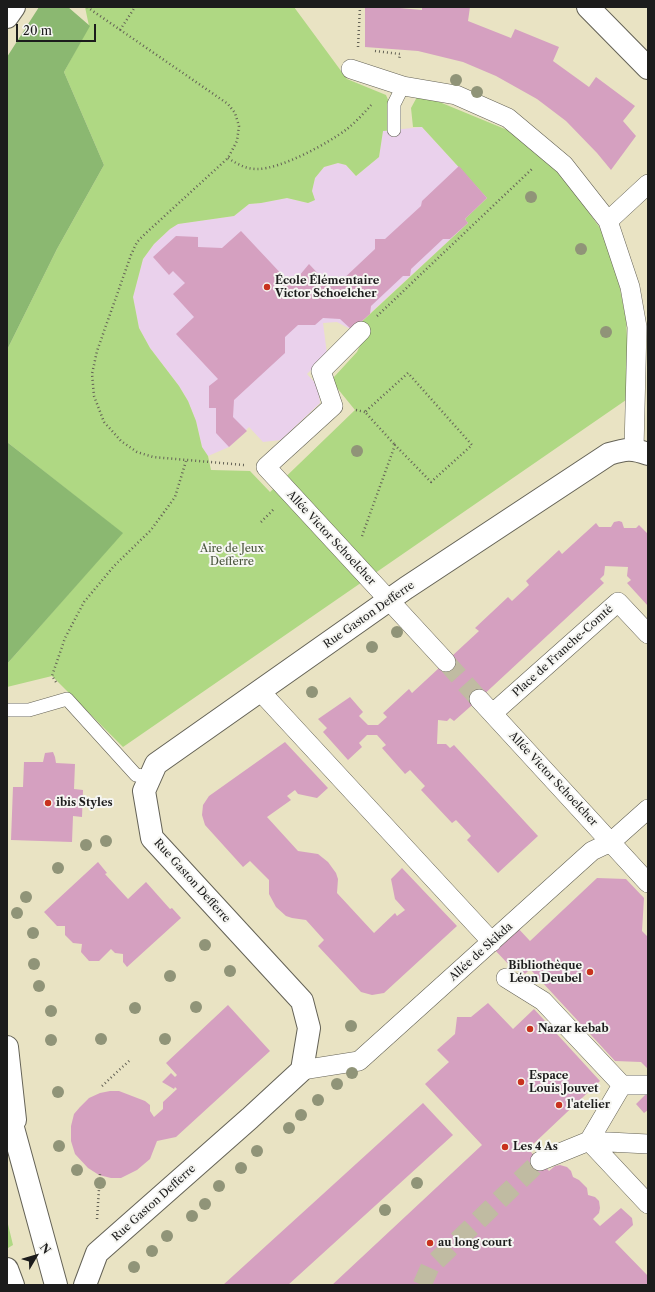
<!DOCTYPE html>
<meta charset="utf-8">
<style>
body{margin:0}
#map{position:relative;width:655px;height:1292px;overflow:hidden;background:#e9e3c3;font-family:"Libre Caslon Text",serif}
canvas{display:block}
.frame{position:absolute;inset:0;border:8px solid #1c1c1c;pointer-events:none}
.north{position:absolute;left:16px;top:1236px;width:40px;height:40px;-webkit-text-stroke:3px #f6f6f2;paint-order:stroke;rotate:52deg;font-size:11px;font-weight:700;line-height:16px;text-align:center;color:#1c1c1c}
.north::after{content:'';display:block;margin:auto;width:14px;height:18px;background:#1c1c1c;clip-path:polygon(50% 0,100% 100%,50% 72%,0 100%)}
.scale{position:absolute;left:16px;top:24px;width:80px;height:18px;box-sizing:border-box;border:2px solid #1c1c1c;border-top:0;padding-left:5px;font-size:12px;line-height:14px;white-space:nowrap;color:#1c1c1c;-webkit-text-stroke:3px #f6f6f2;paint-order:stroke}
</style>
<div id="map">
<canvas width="655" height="1292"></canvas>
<div class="frame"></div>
<div class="north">N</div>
<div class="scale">20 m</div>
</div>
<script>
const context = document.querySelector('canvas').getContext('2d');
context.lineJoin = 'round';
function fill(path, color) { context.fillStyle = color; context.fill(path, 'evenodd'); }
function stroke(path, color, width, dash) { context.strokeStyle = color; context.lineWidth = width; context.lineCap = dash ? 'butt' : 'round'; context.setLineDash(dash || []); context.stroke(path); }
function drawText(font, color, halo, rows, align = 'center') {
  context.font = font + ' "Libre Caslon Text",serif'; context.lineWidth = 4; context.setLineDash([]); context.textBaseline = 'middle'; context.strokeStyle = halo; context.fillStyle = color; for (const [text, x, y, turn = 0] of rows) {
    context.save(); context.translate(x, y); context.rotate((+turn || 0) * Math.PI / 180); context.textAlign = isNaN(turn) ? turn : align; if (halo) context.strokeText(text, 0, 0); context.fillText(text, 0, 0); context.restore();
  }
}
const built = new Path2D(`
 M 422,127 L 487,198 L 465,218 L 468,223 L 352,330 L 337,322 L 323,323 L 327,354 L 307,374 L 318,386 L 320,403 L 281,440 L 263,442 L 249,427 L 229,447 L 208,456 L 202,447 L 196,421 L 188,401 L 179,386 L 150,348 L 139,328 L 133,297 L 143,259 L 154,244 L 170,229 L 178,224 L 234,216 L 249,204 L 261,203 L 287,198 L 308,203 L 315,200 L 312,191 L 315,178 L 324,167 L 338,163 L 346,165 L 356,176 L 379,157 L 383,131 Z`);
const green = new Path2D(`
 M 85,7 L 294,7 L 347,79 L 386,95 L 389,102 L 394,130 L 383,131 L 379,157 L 356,176 L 346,165 L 338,163 L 324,167 L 315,178 L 312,191 L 315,200 L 308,203 L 287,198 L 261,203 L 249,204 L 234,216 L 178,224 L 170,229 L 154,244 L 143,259 L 133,297 L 139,328 L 150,348 L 179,386 L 188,401 L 196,421 L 202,447 L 208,456 L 211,470 L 250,471 L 270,492 L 355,410 L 333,383 L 334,377 L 357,352 L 365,335 L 356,327 L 468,223 L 465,219 L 487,198 L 422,127 L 413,127 L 411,108 L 417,97 L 437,101 L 517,134 L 558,169 L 607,238 L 618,279 L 626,319 L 629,381 L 626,400 L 123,747 L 52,676 L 7,687 L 7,664 L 122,533 L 7,442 L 7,350 L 57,249 L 104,165 L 64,72 L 89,26 Z
 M 7,1220 L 13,1245 L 8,1248 L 7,1245 Z`);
const forest = new Path2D(`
 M 39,7 L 68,7 L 90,26 L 64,72 L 104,165 L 57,249 L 7,350 L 7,57 Z
 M 7,442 L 123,533 L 7,664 Z`);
const building = new Path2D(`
 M 365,7 L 388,7 L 422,10 L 422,7 L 470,7 L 468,21 L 511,38 L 515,29 L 559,47 L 553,61 L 589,87 L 596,77 L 635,106 L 623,121 L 636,136 L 611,170 L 597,153 L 566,121 L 537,99 L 496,76 L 463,62 L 418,51 L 365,47 Z
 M 459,166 L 487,198 L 465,219 L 468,223 L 450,239 L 443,239 L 411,269 L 410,276 L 403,276 L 371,306 L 370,314 L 352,330 L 340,319 L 323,318 L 315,325 L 298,325 L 285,337 L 285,353 L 234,400 L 233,417 L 247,431 L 229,447 L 216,433 L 216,408 L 209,408 L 209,386 L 218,379 L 176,334 L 194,317 L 173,294 L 185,283 L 173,271 L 169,275 L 153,257 L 176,236 L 198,237 L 198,247 L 222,248 L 241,231 L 287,280 L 294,282 L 309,264 L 325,281 L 340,282 L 375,249 L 375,239 L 385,239 L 421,206 L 422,201 Z
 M 619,521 L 622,522 L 624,528 L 636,528 L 639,525 L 648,534 L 648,606 L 627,583 L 631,580 L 627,576 L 628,567 L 605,566 L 604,575 L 600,579 L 604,583 L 479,699 L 454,721 L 450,718 L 447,721 L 438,720 L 437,744 L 446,744 L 450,748 L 454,745 L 538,836 L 498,873 L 467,840 L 471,836 L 456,820 L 452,823 L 421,790 L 425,786 L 410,770 L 405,774 L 382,748 L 386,745 L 377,735 L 367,735 L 359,743 L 362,747 L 348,760 L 323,732 L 327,728 L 318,719 L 350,697 L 363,712 L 359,716 L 368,725 L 378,725 L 387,717 L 383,713 L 409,689 L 412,693 L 479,631 L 475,628 L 508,597 L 512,601 L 529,585 L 526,581 L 559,550 L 562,554 L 596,523 L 599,527 L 611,527 L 614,522 Z
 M 285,742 L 328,788 L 317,798 L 298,794 L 295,790 L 287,796 L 291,800 L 267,817 L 298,851 L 318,854 L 328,862 L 336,873 L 338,879 L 337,893 L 374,933 L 395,913 L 397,916 L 405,910 L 395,899 L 391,879 L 402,868 L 457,926 L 384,993 L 372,995 L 361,992 L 318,946 L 324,940 L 306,920 L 292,918 L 286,916 L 276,907 L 269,894 L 269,880 L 250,861 L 243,867 L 205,825 L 202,815 L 203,805 L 209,796 Z
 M 53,752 L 55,757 L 56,763 L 75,764 L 74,789 L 83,790 L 82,817 L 73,816 L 72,842 L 11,840 L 13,787 L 23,787 L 24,762 L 43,762 L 45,753 Z
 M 98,862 L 107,873 L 105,874 L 128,899 L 146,882 L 170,909 L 172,908 L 181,918 L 127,967 L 123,962 L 123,954 L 115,953 L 111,949 L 99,961 L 89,961 L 81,952 L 82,944 L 73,943 L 65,935 L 65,926 L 57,926 L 44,912 Z
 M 597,878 L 626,879 L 644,898 L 642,931 L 648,937 L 648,1069 L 641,1062 L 615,1061 L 530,969 L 525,974 L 515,964 L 511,967 L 493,948 L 516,926 L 530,941 Z
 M 488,1003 L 513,1029 L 534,1009 L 600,1081 L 528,1149 L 549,1171 L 555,1166 L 560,1165 L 567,1167 L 571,1171 L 573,1177 L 579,1180 L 587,1188 L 588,1195 L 595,1197 L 599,1201 L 600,1208 L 599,1213 L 593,1219 L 600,1226 L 621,1208 L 632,1218 L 633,1225 L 615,1242 L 648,1276 L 648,1285 L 332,1285 L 482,1145 L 425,1084 L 449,1062 L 437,1050 L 455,1034 L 457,1017 L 471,1017 Z
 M 228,1005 L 270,1051 L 176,1137 L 157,1141 L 150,1159 L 137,1170 L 121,1178 L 111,1178 L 99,1175 L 88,1168 L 75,1154 L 71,1141 L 71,1126 L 74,1114 L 80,1107 L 89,1098 L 100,1093 L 110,1091 L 119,1091 L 145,1101 L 150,1105 L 150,1111 L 154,1117 L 163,1109 L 163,1102 L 177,1089 L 175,1087 L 174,1089 L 162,1082 L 171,1073 L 175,1077 L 177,1075 L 166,1063 Z
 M 646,1094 L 648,1096 L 648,1110 L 644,1113 L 636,1104 Z
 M 423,1103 L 453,1135 L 288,1285 L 223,1285 Z`);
const pedestrianTunnel = new Path2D(`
 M 446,662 L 479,699
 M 422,1285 L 430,1267 L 540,1161`);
const path = new Path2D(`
 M 87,7 L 228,104 L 235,113 L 239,126 L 237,141 L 228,158 L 146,233 L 137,242 L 131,255 L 97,351 L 92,374 L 94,396 L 104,422 L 121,441 L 137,452 L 153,457 L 244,465
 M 120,30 L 135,7
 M 358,47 L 360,7
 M 375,51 L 400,54 L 399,60
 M 228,158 C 237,164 246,169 257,169 C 281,169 327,144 347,129 C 356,122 365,112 373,103
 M 377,316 L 532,169
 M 356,410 L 365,412
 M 261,522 L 274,509
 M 362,536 L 395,445 L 431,482 L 472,445 L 408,373 L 365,412 L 395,445
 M 56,682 L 52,676 L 65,638 L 84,602 L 114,566 L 151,530 L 175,497 L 186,461
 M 102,1086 L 130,1060
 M 97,1219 L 100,1174`);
const service = new Path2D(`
 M 394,130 L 394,104 L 403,86
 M 7,710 L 29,710 L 67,699 L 136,775 L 150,777`);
const pedestrian = new Path2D(`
 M 351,69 L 403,86 L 456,95 L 508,118 L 564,165 L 608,221 L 630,287 L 637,327 L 634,449
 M 608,221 L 648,184
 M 361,331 L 321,371 L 333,406 L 266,467 L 446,662
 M 260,691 L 492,942
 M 479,699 L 648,883
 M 493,713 L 618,602 L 648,634
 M 506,978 L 543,1001 L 622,1085 L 589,1141 L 540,1161
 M 302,1070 L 359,1061 L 592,851 L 611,842 L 648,809
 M 622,1085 L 648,1085
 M 648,1144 L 589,1141 L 648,1204`);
const minor = new Path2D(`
 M 588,7 L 648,68
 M 7,1269 L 13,1285
 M 85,1285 L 97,1253 L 250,1118 L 302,1070 L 309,1028 L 302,1001 L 152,838 L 144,791 L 156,764 L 406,588 L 609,454 C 626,449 631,448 648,454`);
const tertiary = new Path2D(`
 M 7,17 L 14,7
 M 7,1047 L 15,1120
 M 7,1106 L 56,1285`);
const trees = [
 [456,80],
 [477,92],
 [531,197],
 [581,249],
 [606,332],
 [357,451],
 [397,632],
 [372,647],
 [312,692],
 [106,841],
 [86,845],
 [58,868],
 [26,897],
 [17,913],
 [33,933],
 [205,945],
 [34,964],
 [230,971],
 [170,976],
 [39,986],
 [196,1007],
 [135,1008],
 [51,1011],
 [351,1026],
 [101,1039],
 [165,1039],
 [51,1040],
 [352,1073],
 [337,1084],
 [58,1092],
 [318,1100],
 [301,1115],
 [289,1128],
 [59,1146],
 [257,1151],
 [241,1168],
 [77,1170],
 [100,1183],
 [417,1183],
 [219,1186],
 [205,1204],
 [385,1210],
 [192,1216],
 [167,1236],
 [152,1251],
 [134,1267]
];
const markers = [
 [267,287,4,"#c8321e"],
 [48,803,4,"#c8321e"],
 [590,972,4,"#c8321e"],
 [530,1029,4,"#c8321e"],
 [521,1082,4,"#c8321e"],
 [559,1105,4,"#c8321e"],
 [505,1147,4,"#c8321e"],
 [430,1243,4,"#c8321e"]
];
const poiNames = [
 ["École Élémentaire",275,281],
 ["Victor Schoelcher",275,294],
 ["ibis Styles",56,803],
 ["Bibliothèque",582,966,"right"],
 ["Léon Deubel",582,979,"right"],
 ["Nazar kebab",538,1029],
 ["Espace",529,1076],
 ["Louis Jouvet",529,1089],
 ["l'atelier",567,1105],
 ["Les 4 As",513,1147],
 ["au long court",438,1243]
];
const streetNames = [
 ["Allée Victor Schoelcher",331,538,47],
 ["Rue Gaston Defferre",369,615,-35],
 ["Place de Franche-Comté",563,651,-42],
 ["Allée Victor Schoelcher",553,779,47],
 ["Rue Gaston Defferre",192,881,48],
 ["Allée de Skikda",481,952,-42],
 ["Rue Gaston Defferre",154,1203,-42]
];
const parkNames = [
 ["Aire de Jeux",232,549],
 ["Defferre",232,562]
];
fill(built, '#ead1ec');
fill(green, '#afd883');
fill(forest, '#8bb871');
fill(building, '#d5a0c0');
stroke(pedestrianTunnel, '#c0bba2', 19, [19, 10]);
stroke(service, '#646256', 14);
stroke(pedestrian, '#646256', 20);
stroke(minor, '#646256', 24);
stroke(tertiary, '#646256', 24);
stroke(path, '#646256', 2.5, [1, 3]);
stroke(service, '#fff', 13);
stroke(pedestrian, '#fff', 19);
stroke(minor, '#fff', 22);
stroke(tertiary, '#fff', 22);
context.fillStyle = '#909478';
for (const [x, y] of trees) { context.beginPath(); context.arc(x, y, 6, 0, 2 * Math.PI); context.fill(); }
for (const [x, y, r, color] of markers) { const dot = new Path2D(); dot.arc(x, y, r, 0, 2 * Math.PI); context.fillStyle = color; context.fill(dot); stroke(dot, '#f6f6f2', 1.5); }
drawText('bold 11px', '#1c1c1c', '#f6f6f2', poiNames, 'left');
drawText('11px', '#1c1c1c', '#f6f6f2', streetNames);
drawText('11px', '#48543b', '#f6f6f2', parkNames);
</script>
